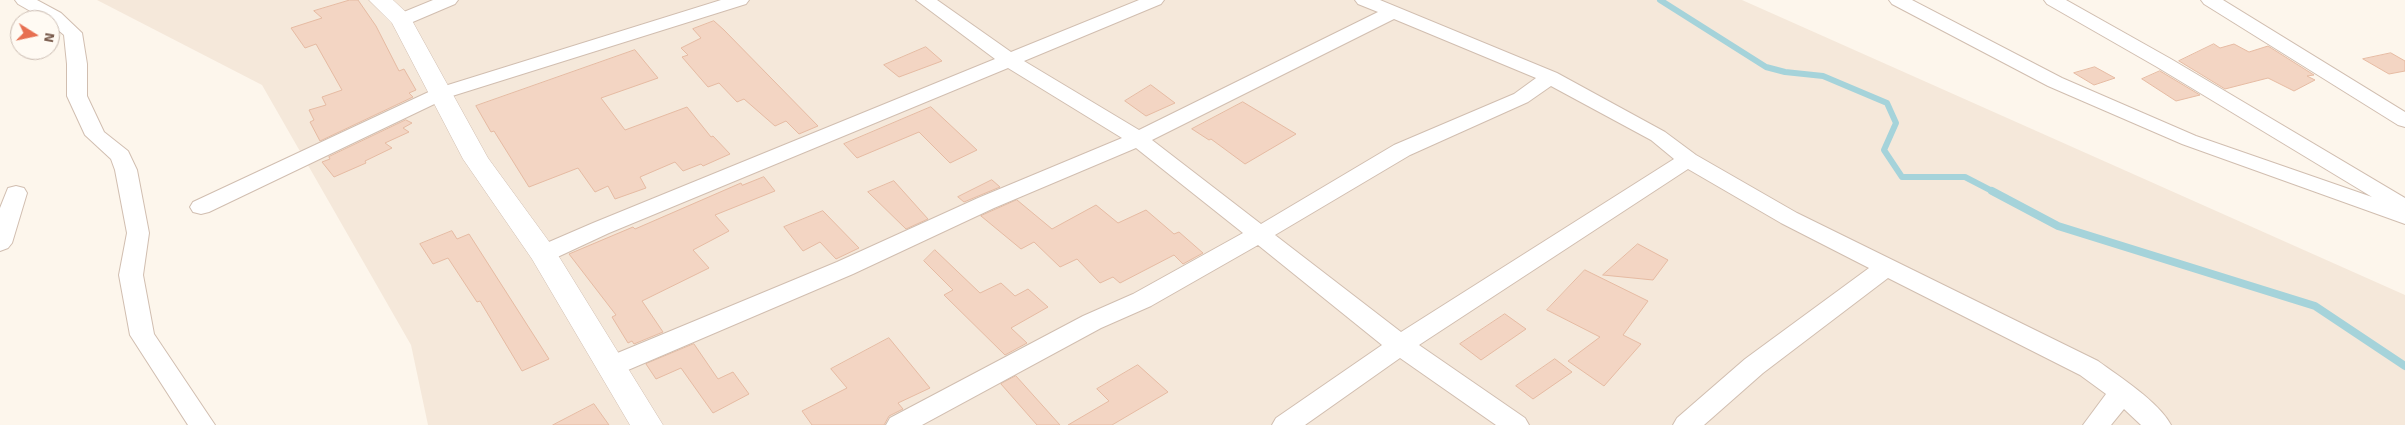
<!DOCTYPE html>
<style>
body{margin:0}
#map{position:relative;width:2405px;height:425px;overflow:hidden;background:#fdf6ec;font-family:Signika,sans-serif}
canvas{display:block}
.north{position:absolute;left:10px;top:10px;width:50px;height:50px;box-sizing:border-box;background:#fffaf3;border:1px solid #cabbb1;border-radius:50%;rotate:100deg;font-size:14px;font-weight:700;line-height:20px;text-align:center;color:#7a5c4d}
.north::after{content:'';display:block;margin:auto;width:18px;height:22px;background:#e76f51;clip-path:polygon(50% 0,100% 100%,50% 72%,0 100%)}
</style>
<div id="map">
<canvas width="2405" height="425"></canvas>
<div class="north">N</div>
</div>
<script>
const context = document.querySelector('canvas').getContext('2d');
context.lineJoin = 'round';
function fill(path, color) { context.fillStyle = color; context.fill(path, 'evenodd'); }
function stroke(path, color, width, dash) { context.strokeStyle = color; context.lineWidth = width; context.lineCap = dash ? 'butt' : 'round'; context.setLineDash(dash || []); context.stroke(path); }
const residential = new Path2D(`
 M 97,0 L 1742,0 L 2405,295 L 2405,425 L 428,425 L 411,345 L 262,85 Z`);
const streamFar1 = new Path2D(`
 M 1660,0 L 1766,67 L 1785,72 L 1823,76 L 1887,103 L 1896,123 L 1884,150 L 1902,177 L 1965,177 L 1994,192`);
const stream = new Path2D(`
 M 1992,191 L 2058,226 L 2315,306 L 2405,366`);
const building = new Path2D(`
 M 350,0 L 358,0 L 376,26 L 399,71 L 404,69 L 416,90 L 409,93 L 413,97 L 320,141 L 310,122 L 314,120 L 309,110 L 326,105 L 322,97 L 342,90 L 316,44 L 305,48 L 291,28 L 322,18 L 314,11 Z
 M 714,21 L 724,30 L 818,126 L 799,134 L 786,121 L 775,126 L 744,99 L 737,102 L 719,83 L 708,87 L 682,57 L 688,55 L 681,48 L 701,38 L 693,29 Z
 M 2214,44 L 2220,48 L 2234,44 L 2249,52 L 2268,46 L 2314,75 L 2307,76 L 2315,80 L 2294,91 L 2268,78 L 2225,89 L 2179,61 Z
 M 926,47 L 942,61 L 899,77 L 884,65 Z
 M 635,50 L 658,78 L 601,98 L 625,130 L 687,107 L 711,137 L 713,136 L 730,154 L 703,166 L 701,164 L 683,171 L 675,162 L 640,177 L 646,188 L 615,199 L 608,186 L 595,192 L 578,168 L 529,187 L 494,131 L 491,132 L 476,106 Z
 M 2391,53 L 2405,61 L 2405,71 L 2389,74 L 2363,59 Z
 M 2095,67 L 2115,78 L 2094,85 L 2074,73 Z
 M 2160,71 L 2200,95 L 2176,101 L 2142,79 Z
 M 1151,85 L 1175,103 L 1146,116 L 1125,101 Z
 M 1243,102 L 1296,134 L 1245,164 L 1211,139 L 1209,140 L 1192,129 Z
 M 931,107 L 977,150 L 950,163 L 919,132 L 857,158 L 844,144 Z
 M 406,120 L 412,123 L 403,128 L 409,132 L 385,143 L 392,148 L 365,161 L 366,163 L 334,177 L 322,162 L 330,159 L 329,157 Z
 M 764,177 L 775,191 L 715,215 L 729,231 L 693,250 L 709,268 L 642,301 L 663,332 L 634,344 L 632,341 L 628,343 L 612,317 L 616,315 L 569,254 L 633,227 L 635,229 L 741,183 L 742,185 Z
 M 992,180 L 1000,187 L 964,202 L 958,197 Z
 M 894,181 L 928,219 L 906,229 L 868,192 Z
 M 1017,200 L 1052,229 L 1096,205 L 1118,223 L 1146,210 L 1174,234 L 1179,232 L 1203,253 L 1183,264 L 1174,255 L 1120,283 L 1113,277 L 1100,283 L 1077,259 L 1060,267 L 1034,242 L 1021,249 L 981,216 Z
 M 823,211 L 859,248 L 836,259 L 820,242 L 803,251 L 784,227 Z
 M 452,231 L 457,239 L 469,234 L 549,359 L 522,371 L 480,301 L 477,302 L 448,258 L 433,264 L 420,244 Z
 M 1638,244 L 1668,260 L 1653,280 L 1603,275 Z
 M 935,250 L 980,293 L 1001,283 L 1015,296 L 1028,289 L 1048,307 L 1011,328 L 1027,343 L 1005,355 L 944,295 L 953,290 L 924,261 Z
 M 1585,270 L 1648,301 L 1623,335 L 1641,344 L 1604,386 L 1568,361 L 1600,337 L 1547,310 Z
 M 1505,314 L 1526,329 L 1481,360 L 1460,344 Z
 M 889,338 L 930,388 L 898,403 L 903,409 L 889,416 L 884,425 L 812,425 L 802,411 L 847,388 L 831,369 Z
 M 694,344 L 718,379 L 733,372 L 749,394 L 713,413 L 681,368 L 656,379 L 646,364 Z
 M 1555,359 L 1572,372 L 1533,399 L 1516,386 Z
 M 1138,365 L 1168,392 L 1112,425 L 1068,425 L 1109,401 L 1097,389 Z
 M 1016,376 L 1060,425 L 1037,425 L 1001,384 Z
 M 594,404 L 609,425 L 553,425 Z`);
const minor = new Path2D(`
 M 15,0 L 37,0 L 61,13 L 82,33 L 87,64 L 87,96 L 104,132 L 128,151 L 137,170 L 149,233 L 143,275 L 154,334 L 215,425 L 188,425 L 130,335 L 119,275 L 127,233 L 115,170 L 111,159 L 85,135 L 67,96 L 67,64 L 64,35 L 50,23 L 50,20 L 46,20 L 18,4 Z
 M 433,0 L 458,0 L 455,4 L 408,24 L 394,24 L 392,20 L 394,16 Z
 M 721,0 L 749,0 L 746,4 L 449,97 L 209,212 L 201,214 L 193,212 L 190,207 L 193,202 L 435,89 Z
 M 916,0 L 937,0 L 1011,52 L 1139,0 L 1164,0 L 1161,4 L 1024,61 L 1139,130 L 1378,12 L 1358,4 L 1355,0 L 1380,0 L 1557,73 L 1665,132 L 1696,155 L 1797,213 L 2098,361 C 2120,377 2159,402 2171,425 L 2141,425 L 2124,409 L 2111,425 L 2083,425 L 2106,394 L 2080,375 L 1888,278 L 1763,373 L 1704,425 L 1673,425 L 1677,418 L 1745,359 L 1869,268 L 1781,223 L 1688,169 L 1419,345 L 1525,418 L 1529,425 L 1496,425 L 1400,358 L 1305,425 L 1272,425 L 1276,418 L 1382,345 L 1258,245 L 1151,306 L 1101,328 L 922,425 L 886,425 L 890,418 L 1083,316 L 1133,294 L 1243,233 L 1136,148 L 994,208 L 853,274 L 621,373 L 612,375 L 603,373 L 599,366 L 603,359 L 837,262 L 978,198 L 1122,138 L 1008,68 L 609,233 L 551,260 L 543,262 L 535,260 L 531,254 L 535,248 L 593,223 L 995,59 ZM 1394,19 L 1536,78 L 1514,94 L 1394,145 L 1261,224 L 1152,140 ZM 1551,86 L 1651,140 L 1674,159 L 1401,332 L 1275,235 L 1410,155 L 1528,102 Z
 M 1889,0 L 1912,0 L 2062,78 L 2196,136 L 2372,197 L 2157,67 L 2047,4 L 2044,0 L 2066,0 L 2171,59 L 2405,198 L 2405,224 L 2182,144 L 2048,86 L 1892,4 Z
 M 2201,0 L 2223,0 L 2405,112 L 2405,127 L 2398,125 L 2204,4 Z
 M 16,186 L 24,188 L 27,193 L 12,243 L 8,248 L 0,251 L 0,208 L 8,188 Z`);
const tertiary = new Path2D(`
 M 369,0 L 393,0 L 409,15 L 488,158 L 553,247 L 663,425 L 630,425 L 532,259 L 463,159 L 392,23 Z`);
fill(residential, '#f5e8da');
stroke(streamFar1, '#a5d3da', 6);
stroke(stream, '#a5d3da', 8);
fill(building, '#f3d5c3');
stroke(building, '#e6bba3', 1);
stroke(minor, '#d1beb0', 2);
stroke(tertiary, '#d1beb0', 1);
fill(minor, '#fff');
fill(tertiary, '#fff');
</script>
